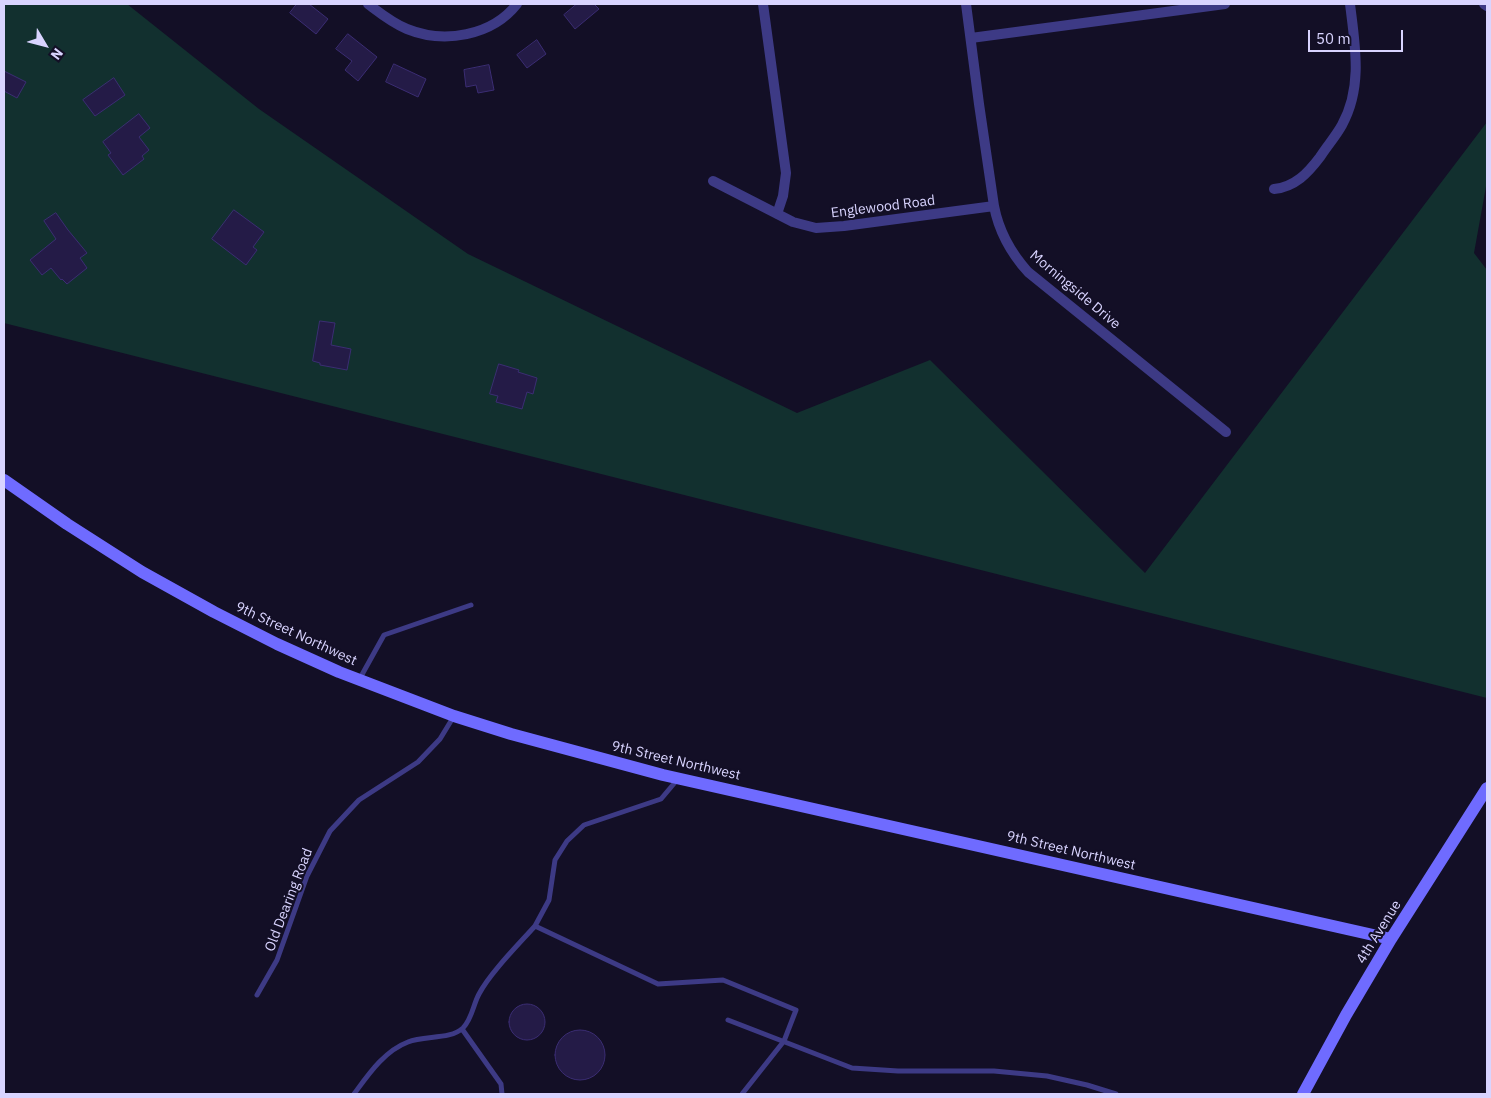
<!DOCTYPE html>
<style>
body{margin:0}
#map{position:relative;width:1491px;height:1098px;overflow:hidden;background:#130f26;font-family:"IBM Plex Sans",sans-serif}
canvas{display:block}
.frame{position:absolute;inset:0;border:5px solid #d9d4ff;pointer-events:none}
.north{position:absolute;left:20px;top:20px;width:50px;height:50px;-webkit-text-stroke:4px #130f26;paint-order:stroke;rotate:127deg;font-size:14px;font-weight:700;line-height:20px;text-align:center;color:#d9d4ff}
.north::after{content:'';display:block;margin:auto;width:18px;height:22px;background:#d9d4ff;clip-path:polygon(50% 0,100% 100%,50% 72%,0 100%)}
.scale{position:absolute;left:1308px;top:30px;width:95px;height:22px;box-sizing:border-box;border:2px solid #d9d4ff;border-top:0;padding-left:6px;font-size:15px;line-height:18px;white-space:nowrap;color:#d9d4ff;-webkit-text-stroke:4px #130f26;paint-order:stroke}
</style>
<div id="map">
<canvas width="1491" height="1098"></canvas>
<div class="frame"></div>
<div class="north">N</div>
<div class="scale">50 m</div>
</div>
<script>
const context = document.querySelector('canvas').getContext('2d');
context.lineJoin = 'round';
function fill(path, color) { context.fillStyle = color; context.fill(path, 'evenodd'); }
function stroke(path, color, width, dash) { context.strokeStyle = color; context.lineWidth = width; context.lineCap = dash ? 'butt' : 'round'; context.setLineDash(dash || []); context.stroke(path); }
function drawText(font, color, halo, rows, align = 'center') {
  context.font = font + ' "IBM Plex Sans",sans-serif'; context.lineWidth = 4; context.setLineDash([]); context.textBaseline = 'middle'; context.strokeStyle = halo; context.fillStyle = color; for (const [text, x, y, turn = 0] of rows) {
    context.save(); context.translate(x, y); context.rotate((+turn || 0) * Math.PI / 180); context.textAlign = isNaN(turn) ? turn : align; if (halo) context.strokeText(text, 0, 0); context.fillText(text, 0, 0); context.restore();
  }
}
const green = new Path2D(`
 M 4,4 L 127,4 L 259,109 L 468,254 L 797,413 L 930,360 L 1145,573 L 1487,122 L 1487,181 L 1474,253 L 1487,270 L 1487,698 L 4,323 Z`);
const building = new Path2D(`
 M 297,4 L 309,4 L 328,19 L 316,34 L 290,13 Z
 M 577,4 L 594,4 L 599,9 L 575,29 L 564,15 Z
 M 348,34 L 377,57 L 358,81 L 345,70 L 352,61 L 336,49 Z
 M 537,40 L 546,54 L 527,68 L 517,55 Z
 M 394,64 L 426,79 L 418,97 L 386,82 Z
 M 489,65 L 494,90 L 478,93 L 476,85 L 466,87 L 464,70 Z
 M 4,71 L 26,82 L 17,98 L 4,91 Z
 M 114,78 L 125,95 L 95,116 L 83,100 Z
 M 139,114 L 150,128 L 139,137 L 149,150 L 142,156 L 144,159 L 123,175 L 108,155 L 111,153 L 103,142 Z
 M 234,210 L 264,232 L 253,247 L 257,250 L 246,265 L 212,239 Z
 M 56,213 L 68,230 L 87,253 L 80,258 L 87,268 L 67,284 L 62,279 L 61,280 L 51,268 L 42,275 L 30,260 L 56,239 L 44,221 Z
 M 320,321 L 335,323 L 331,345 L 351,349 L 347,370 L 320,365 L 320,363 L 313,361 Z
 M 499,364 L 519,370 L 518,372 L 537,378 L 533,394 L 527,392 L 522,409 L 496,402 L 498,396 L 490,394 Z
 M509 1022a18 18 0 1 1 36 0a18 18 0 1 1-36 0Z
 M555 1055a25 25 0 1 1 50 0a25 25 0 1 1-50 0Z`);
const lane = new Path2D(`
 M 359,680 L 384,635 L 471,605
 M 535,926 L 549,900 L 555,860 L 567,841 L 584,825 L 661,799 L 677,780
 M 257,995 L 277,960 L 307,876 L 330,831 L 359,800 L 418,762 L 440,739 L 454,716
 M 728,1020 L 852,1068 L 898,1071 L 994,1071 L 1047,1076 L 1087,1085 L 1116,1094
 M 462,1029 L 501,1084 L 502,1094
 M 354,1094 C 368,1075 384,1051 408,1042 C 424,1035 450,1040 463,1028 C 472,1019 473,1005 479,994 C 490,973 518,945 535,926 L 658,984 L 723,980 L 796,1010 L 784,1041 L 742,1094`);
const street = new Path2D(`
 M 368,4 C 380,13 392,23 407,29 C 444,44 492,36 517,4
 M 763,4 L 786,173 L 783,196 L 777,214
 M 966,4 L 979,104 L 994,206 C 999,232 1010,252 1028,272 L 1226,432
 M 1484,4 L 1487,6
 M 971,38 L 1225,4
 M 713,181 L 793,222 L 816,228 L 844,226 L 994,206
 M 1274,189 C 1295,187 1308,173 1320,157 C 1327,146 1336,136 1342,125 C 1363,87 1355,45 1350,4`);
const secondary = new Path2D(`
 M 4,480 L 67,524 L 142,572 L 214,612 L 277,644 L 339,672 L 454,716 L 511,734 L 663,775 L 1391,939
 M 1303,1094 L 1346,1015 L 1391,939 L 1487,788`);
const streetNames = [
 ["Englewood Road",883,207,-7],
 ["Morningside Drive",1075,290,40],
 ["9th Street Northwest",296,634,25],
 ["9th Street Northwest",676,761,13],
 ["9th Street Northwest",1071,851,13],
 ["Old Dearing Road",289,900,-69],
 ["4th Avenue",1379,932,-58]
];
fill(green, '#12302f');
fill(building, '#241b47');
stroke(building, '#3b2d73', 1);
stroke(lane, '#3d3a85', 5);
stroke(street, '#3d3a85', 10);
stroke(secondary, '#6f6bff', 12);
drawText('14px', '#d9d4ff', '#130f26', streetNames);
</script>
